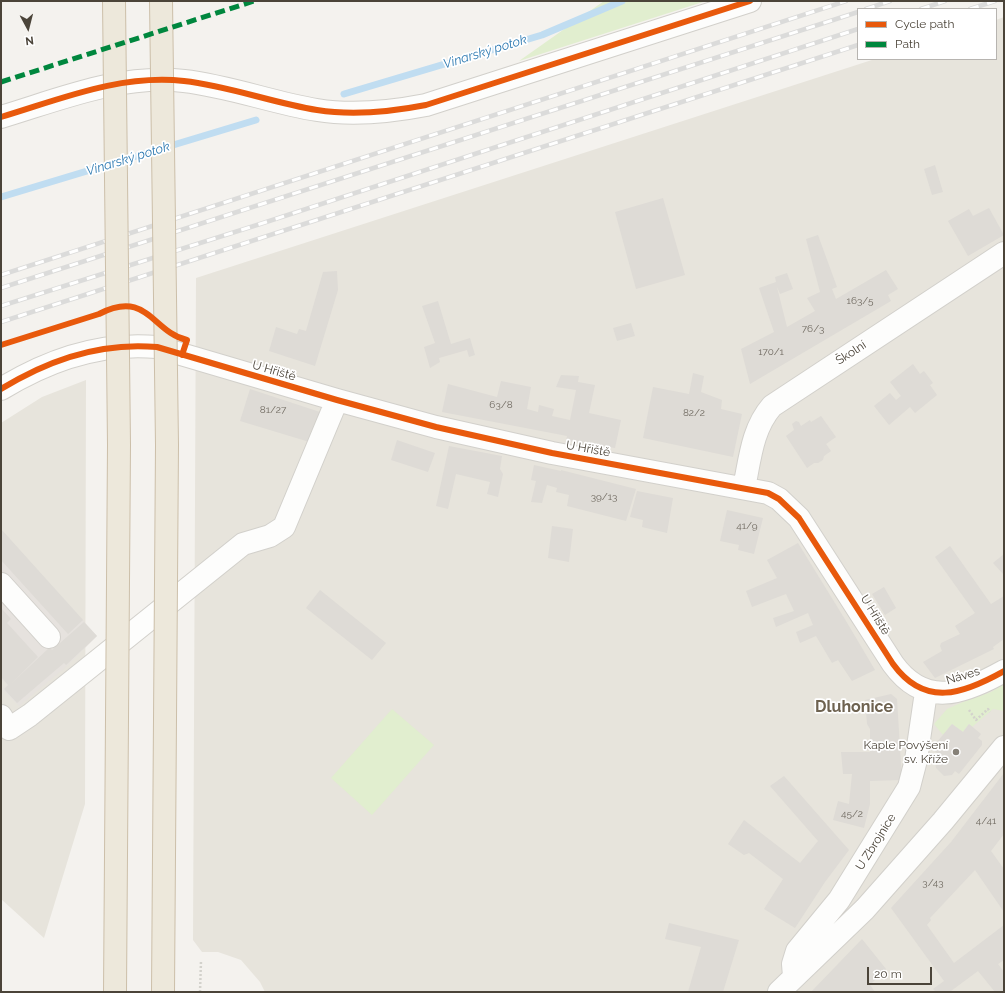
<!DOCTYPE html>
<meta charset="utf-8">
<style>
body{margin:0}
#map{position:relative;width:1005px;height:993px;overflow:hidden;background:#f4f2ee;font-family:Raleway,sans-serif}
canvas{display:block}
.frame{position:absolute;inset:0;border:2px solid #4b4439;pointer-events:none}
.legend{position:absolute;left:857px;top:8px;width:140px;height:52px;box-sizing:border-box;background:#fff;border:1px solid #b7b4b0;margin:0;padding:5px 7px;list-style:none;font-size:12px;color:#4b4439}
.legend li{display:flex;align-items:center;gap:8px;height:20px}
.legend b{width:20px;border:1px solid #b7b4b0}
.north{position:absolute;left:8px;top:8px;width:40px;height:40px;-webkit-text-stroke:3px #fff;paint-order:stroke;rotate:173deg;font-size:11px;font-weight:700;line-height:16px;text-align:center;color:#4b4439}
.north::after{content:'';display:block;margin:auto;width:14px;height:18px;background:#4b4439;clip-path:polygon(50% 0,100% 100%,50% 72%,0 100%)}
.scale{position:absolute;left:867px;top:967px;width:65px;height:18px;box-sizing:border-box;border:2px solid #4b4439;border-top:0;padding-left:5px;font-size:12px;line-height:14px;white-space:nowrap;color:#4b4439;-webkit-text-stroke:3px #fff;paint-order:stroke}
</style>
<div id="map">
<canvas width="1005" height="993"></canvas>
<div class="frame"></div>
<ul class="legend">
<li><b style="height:5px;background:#e8590c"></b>Cycle path</li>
<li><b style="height:5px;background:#00873e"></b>Path</li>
</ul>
<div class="north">N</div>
<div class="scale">20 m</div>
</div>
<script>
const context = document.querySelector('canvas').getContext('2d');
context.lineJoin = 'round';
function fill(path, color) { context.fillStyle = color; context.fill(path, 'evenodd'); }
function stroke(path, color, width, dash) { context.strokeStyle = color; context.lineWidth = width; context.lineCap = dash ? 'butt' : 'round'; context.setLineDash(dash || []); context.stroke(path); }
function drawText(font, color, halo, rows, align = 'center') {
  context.font = font + ' Raleway,sans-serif'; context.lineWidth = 3.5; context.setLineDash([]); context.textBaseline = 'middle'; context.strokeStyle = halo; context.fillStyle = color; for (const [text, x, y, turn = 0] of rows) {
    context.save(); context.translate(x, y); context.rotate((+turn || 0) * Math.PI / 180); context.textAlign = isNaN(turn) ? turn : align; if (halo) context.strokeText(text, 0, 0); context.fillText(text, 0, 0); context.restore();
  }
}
const residential = new Path2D(`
 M 1004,17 L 1004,992 L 265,992 L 260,982 L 241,960 L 218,952 L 202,952 L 193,940 L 196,278 L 875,59 L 996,59 L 996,20 Z
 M 86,380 L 85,804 L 44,938 L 1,899 L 1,423 L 42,397 Z`);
const industrial = new Path2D(`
 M 1,530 L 97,636 L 67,666 L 19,706 L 2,689 L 7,685 L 1,678 Z`);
const green = new Path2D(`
 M 604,1 L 706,1 L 519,61 Z
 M 1004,684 L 1004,711 L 993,709 L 972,727 L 969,724 L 963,732 L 952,724 L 943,735 L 934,724 L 947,709 L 963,702 L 991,692 Z
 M 392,709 L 434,745 L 372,815 L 331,778 Z`);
const stream = new Path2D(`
 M 344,94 L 542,35 L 622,1
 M 1,197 L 256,120`);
const building = new Path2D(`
 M 935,165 L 943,192 L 932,195 L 924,169 Z
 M 663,198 L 685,275 L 636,289 L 615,212 Z
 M 989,208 L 1004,235 L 968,256 L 948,221 L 969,209 L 973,216 Z
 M 818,235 L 837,287 L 832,289 L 836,299 L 886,270 L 898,289 L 888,295 L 891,301 L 750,384 L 741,349 L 774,332 L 759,288 L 776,282 L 775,277 L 787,273 L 793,289 L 780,294 L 777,287 L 787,327 L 815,311 L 807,298 L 820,292 L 806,239 Z
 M 337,271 L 338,290 L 315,366 L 269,351 L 276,327 L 297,334 L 299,329 L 306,331 L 323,272 Z
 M 438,301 L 451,344 L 470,338 L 475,355 L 469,357 L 467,350 L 439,358 L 440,362 L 430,368 L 424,347 L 435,343 L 422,306 Z
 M 631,323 L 635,336 L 617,341 L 613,328 Z
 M 913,364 L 920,374 L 924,371 L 933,383 L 930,385 L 937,395 L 915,413 L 910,407 L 889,425 L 874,406 L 890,393 L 896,400 L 901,396 L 890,382 Z
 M 693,373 L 704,376 L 701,392 L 722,400 L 721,409 L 742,414 L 733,457 L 643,438 L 653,387 L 689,394 Z
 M 561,375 L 579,376 L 578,382 L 595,385 L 589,413 L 621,420 L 615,448 L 566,441 L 567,436 L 442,412 L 448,384 L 497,397 L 501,381 L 531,387 L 527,409 L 538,412 L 539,405 L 554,409 L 552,416 L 570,420 L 576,390 L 556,387 Z
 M 250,389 L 326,414 L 316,444 L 240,421 Z
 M 821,416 L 836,437 L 826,444 L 831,451 L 824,456 L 823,460 L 818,463 L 814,463 L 807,468 L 786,436 L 794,430 L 792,424 L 796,421 L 799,422 L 801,426 L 810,420 L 811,422 Z
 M 397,440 L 435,453 L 428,472 L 391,460 Z
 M 449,446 L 502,456 L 500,469 L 503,474 L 498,497 L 487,494 L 490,482 L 456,474 L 448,509 L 436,506 Z
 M 534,465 L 561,471 L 561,470 L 636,489 L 626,521 L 567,506 L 569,495 L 556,492 L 557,488 L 547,485 L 542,503 L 531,502 L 536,481 L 531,480 Z
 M 637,491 L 673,498 L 667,533 L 642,527 L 643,520 L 630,517 Z
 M 727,510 L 763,518 L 754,554 L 738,550 L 739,545 L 720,541 Z
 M 552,526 L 573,529 L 569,562 L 548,558 Z
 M 1,529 L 83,620 L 68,634 L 1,560 Z
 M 798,543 L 846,621 L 875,670 L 852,681 L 838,660 L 832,663 L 816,636 L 800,643 L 796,632 L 813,625 L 808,613 L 776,627 L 773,618 L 794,611 L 786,594 L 752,607 L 746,591 L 777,578 L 767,560 Z
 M 950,546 L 991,604 L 1004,596 L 1004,639 L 993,647 L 994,649 L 935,678 L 923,662 L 942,651 L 940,646 L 941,643 L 960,634 L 955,626 L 975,613 L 935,557 Z
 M 1004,554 L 1004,575 L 993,563 Z
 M 884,587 L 896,608 L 885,615 L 872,594 Z
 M 320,590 L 386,643 L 372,660 L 306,608 Z
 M 1,608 L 11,619 L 7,623 L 38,657 L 12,683 L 50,647 L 52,650 L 84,622 L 97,636 L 66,665 L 64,663 L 17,703 L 4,689 L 8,685 L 1,677 Z
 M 891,694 L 897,699 L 902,780 L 870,781 L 870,804 L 864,828 L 833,820 L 838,801 L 849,804 L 852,774 L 843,774 L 841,752 L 870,752 L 870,729 L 867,724 L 865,700 Z
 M 952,724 L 963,732 L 969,724 L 981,734 L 978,738 L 982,741 L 982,745 L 959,774 L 955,771 L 952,775 L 944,776 L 936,768 L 935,760 L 939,755 L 932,748 Z
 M 1004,773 L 1004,834 L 991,851 L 1004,869 L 1004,912 L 975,870 L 930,918 L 931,920 L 927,925 L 954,963 L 1004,925 L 1004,960 L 998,964 L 1004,972 L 1004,992 L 995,992 L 978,971 L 951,991 L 952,992 L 936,992 L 933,989 L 944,981 L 891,908 L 951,842 Z
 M 784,776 L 849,850 L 825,882 L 795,928 L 764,909 L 783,879 L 749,853 L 744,855 L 728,844 L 744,820 L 800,863 L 818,841 L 770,786 Z
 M 669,923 L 739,940 L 723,992 L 688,992 L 701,947 L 665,939 Z
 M 862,939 L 886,969 L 870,985 L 875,992 L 811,992 Z`);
const path = new Path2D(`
 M 969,710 L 976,720 L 988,709 L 990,712
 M 200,992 L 201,961`);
const minor = new Path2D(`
 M 1,117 C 61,99 120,74 184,81 C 229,86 273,103 317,110 C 354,116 390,112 426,105 L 750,1
 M 1,389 C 48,360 102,342 157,347 L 337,400 L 436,427 L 552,453 L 768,493 L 779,499 L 799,518 L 893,664 C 925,708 963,694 1004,671
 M 744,488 C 750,459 752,429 772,406 L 1004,253
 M 1,584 L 49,637
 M 1,716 L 9,729 L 30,715 L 243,544 L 270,536 L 284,527 L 337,400
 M 794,976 L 793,964 L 797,951 L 839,900 L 909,787 L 916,760 L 926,692
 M 779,992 L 865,909 L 943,821 L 1004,747`);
const rail = new Path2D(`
 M 866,9 L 890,1
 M 921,9 L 945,1
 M 970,9 L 995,1
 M 1,275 L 846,1
 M 1,288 L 858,12
 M 1,306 L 257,225 L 858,29
 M 1,322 L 858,45`);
const highwayBridge = new Path2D(`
 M 114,1 L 119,445 L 115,992
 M 161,1 L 167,445 L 163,992`);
const quiet = new Path2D(`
 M 1,82 L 254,1`);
const cycleway = new Path2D(`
 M 1,117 C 61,99 120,74 184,81 C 229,86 273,103 317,110 C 354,116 390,112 426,105 L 750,1
 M 1,345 L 99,314 C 148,289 152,332 187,340 L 182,355
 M 1,389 C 48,360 102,342 157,347 L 337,400 L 436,427 L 552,453 L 768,493 L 779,499 L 799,518 L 893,664 C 925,708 963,694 1004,671`);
const markers = [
 [956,752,4,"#868178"]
];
const numberNames = [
 ["163/5",860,301],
 ["76/3",813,329],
 ["170/1",771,352],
 ["63/8",501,405],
 ["81/27",273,410],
 ["82/2",694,413],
 ["39/13",604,497],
 ["41/9",747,526],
 ["45/2",852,814],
 ["4/41",986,821],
 ["3/43",933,883]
];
const streetNames = [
 ["Školní",851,353,-33],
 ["U Hřiště",274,371,16],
 ["U Hřiště",588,449,10],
 ["U Hřiště",875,615,58],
 ["Náves",963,676,-17],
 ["U Zbrojnice",876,842,-58]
];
const poiNames = [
 ["Kaple Povýšení",948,745],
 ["sv. Kříže",948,759]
];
const waterNames = [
 ["Vinarský potok",485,52,-17],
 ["Vinarský potok",128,159,-17]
];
const districtNames = [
 ["Dluhonice",854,707]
];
fill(residential, '#e7e4dc');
fill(industrial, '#e6e2de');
fill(green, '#e1eecf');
stroke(stream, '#c0ddf1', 7);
fill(building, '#dedbd6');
stroke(minor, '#d2d0cb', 24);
stroke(path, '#d3d2cc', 2.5, [2, 2]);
stroke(minor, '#fdfdfc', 22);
stroke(rail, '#dbdbda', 4.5);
stroke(rail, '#fff', 3, [9]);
stroke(highwayBridge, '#ccbfa9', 24, []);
stroke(highwayBridge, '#ede8db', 22);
stroke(quiet, '#00873e', 5, [10, 5]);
stroke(cycleway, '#e8590c', 6);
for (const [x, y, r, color] of markers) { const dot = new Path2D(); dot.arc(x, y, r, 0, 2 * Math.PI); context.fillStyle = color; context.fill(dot); stroke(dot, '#fff', 1.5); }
drawText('10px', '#706a61', null, numberNames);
drawText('12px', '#4b4439', '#fff', streetNames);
drawText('12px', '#4b4439', '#fff', poiNames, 'right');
drawText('italic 13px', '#2e7ab2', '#fff', waterNames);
drawText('bold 16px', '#6e6250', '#fff', districtNames);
</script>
